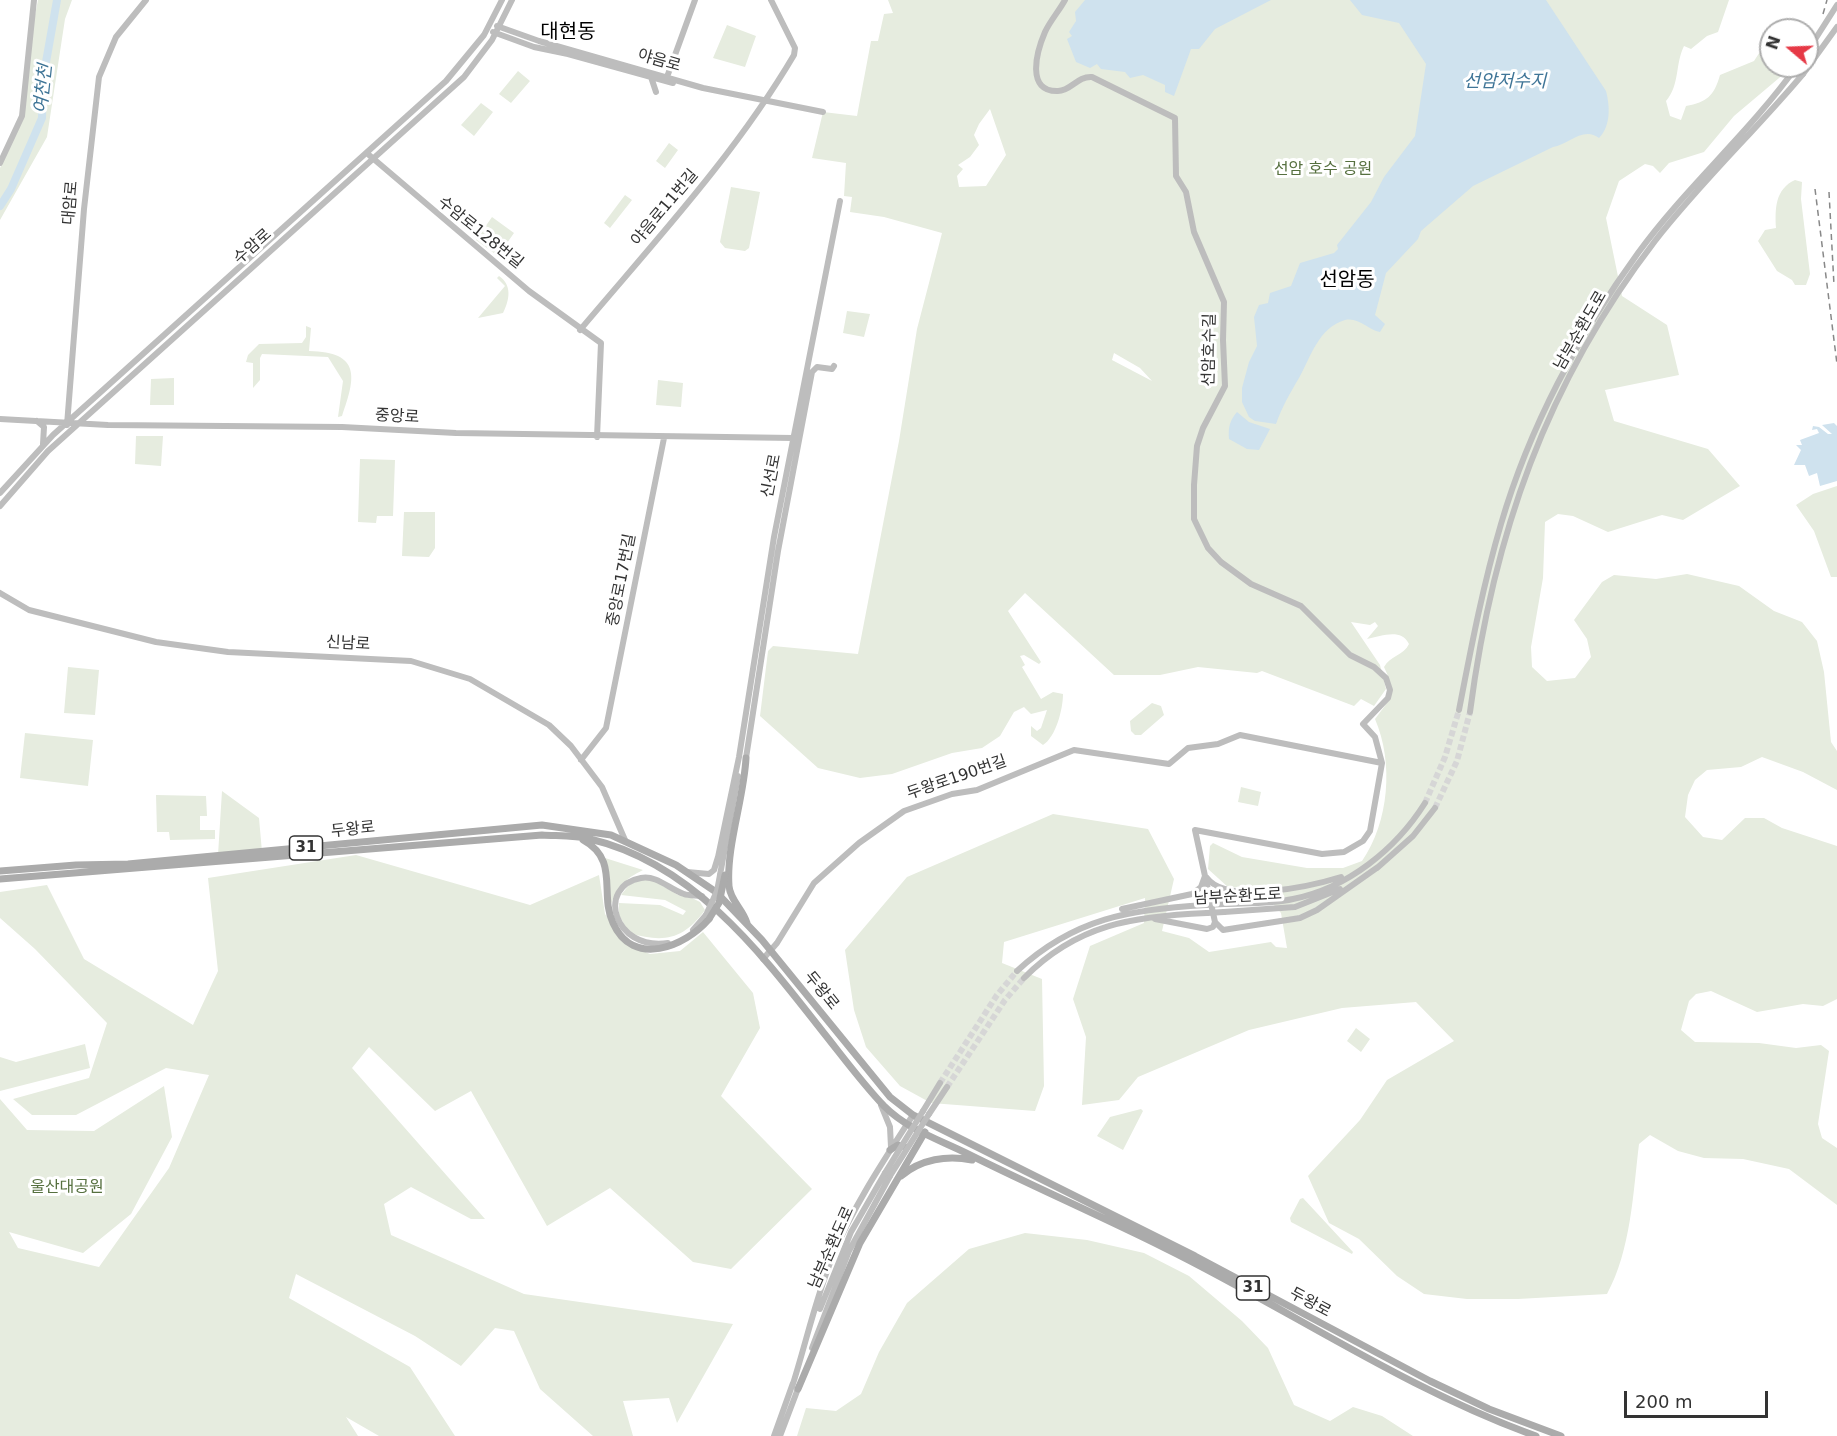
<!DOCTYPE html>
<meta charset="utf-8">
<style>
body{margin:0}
#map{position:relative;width:1837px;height:1436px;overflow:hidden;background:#fff;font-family:"DejaVu Sans",sans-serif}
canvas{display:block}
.north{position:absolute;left:1759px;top:18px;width:60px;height:60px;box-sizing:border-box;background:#fff;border:2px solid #adadad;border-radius:50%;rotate:289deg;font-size:16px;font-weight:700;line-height:24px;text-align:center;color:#333}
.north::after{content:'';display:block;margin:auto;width:21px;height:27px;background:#e63946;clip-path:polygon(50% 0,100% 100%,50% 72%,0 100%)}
.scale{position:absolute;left:1624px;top:1391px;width:144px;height:27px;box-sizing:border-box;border:3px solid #333;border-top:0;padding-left:8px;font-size:18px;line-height:21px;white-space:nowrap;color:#333;-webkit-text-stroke:4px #fff;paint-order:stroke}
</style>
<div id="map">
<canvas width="1837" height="1436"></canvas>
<div class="north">N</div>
<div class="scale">200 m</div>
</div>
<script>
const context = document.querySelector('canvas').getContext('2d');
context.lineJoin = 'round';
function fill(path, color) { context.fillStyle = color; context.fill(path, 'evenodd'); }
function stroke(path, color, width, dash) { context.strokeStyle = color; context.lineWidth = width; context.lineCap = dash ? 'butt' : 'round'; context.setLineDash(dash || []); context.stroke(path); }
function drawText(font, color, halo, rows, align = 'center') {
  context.font = font + ' "DejaVu Sans","Noto Sans KR",sans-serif'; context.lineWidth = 6; context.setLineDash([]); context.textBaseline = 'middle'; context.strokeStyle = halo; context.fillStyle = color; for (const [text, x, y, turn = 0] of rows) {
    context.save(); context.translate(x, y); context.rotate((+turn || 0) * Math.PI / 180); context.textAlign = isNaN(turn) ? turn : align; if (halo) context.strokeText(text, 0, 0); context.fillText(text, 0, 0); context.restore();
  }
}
const green = new Path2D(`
 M 38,0 L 72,0 L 65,19 L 47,137 L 0,220 L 0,168 L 23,117 L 34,20 Z
 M 888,0 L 1729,0 L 1718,32 L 1707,36 L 1691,49 L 1684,46 C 1675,64 1680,85 1666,101 L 1670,116 L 1681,120 L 1686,106 C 1707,102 1714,96 1720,75 L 1754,61 L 1771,35 L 1771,66 L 1789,66 L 1785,73 L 1734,116 L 1704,152 L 1669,163 L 1660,173 L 1653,166 L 1645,164 L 1619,181 L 1606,218 L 1622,296 L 1667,325 L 1679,375 L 1605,390 L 1614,421 L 1708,449 L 1740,486 L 1683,520 L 1662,515 L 1608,532 L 1573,516 L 1558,514 L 1545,522 L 1543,578 L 1531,647 L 1532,667 L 1547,681 L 1575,678 L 1591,657 L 1587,639 L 1574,620 L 1602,582 L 1614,575 L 1656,579 L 1687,574 L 1739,586 L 1774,611 L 1802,622 L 1817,641 L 1824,672 L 1831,742 L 1837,751 L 1837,790 L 1803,772 L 1762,757 L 1741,767 L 1707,770 L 1695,780 L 1688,795 L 1685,817 L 1703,837 L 1722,840 L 1745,818 L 1764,818 L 1782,828 L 1837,846 L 1837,999 L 1823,1006 L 1803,1004 L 1757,1012 L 1711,991 L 1696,994 L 1689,1001 L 1681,1030 L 1695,1042 L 1759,1043 L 1796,1048 L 1821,1045 L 1829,1051 L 1818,1124 L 1822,1138 L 1837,1148 L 1837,1205 L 1789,1169 L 1743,1159 L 1704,1158 L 1678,1151 L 1650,1135 L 1639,1144 C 1633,1193 1631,1250 1607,1294 L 1518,1299 L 1467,1299 L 1424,1294 L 1397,1276 L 1359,1239 L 1329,1223 L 1308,1176 L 1360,1120 L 1387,1080 L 1454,1041 L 1416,1002 L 1342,1008 L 1249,1030 L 1138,1077 L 1119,1100 L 1082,1105 L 1086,1037 L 1073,999 L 1090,946 L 1144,923 L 1145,898 L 1004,942 L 1002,963 L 1042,979 L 1044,1086 L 1035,1111 L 931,1103 L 900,1086 L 866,1047 L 854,1010 L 845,950 L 907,877 L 1053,814 L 1148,829 L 1174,879 L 1162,931 L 1189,938 L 1209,952 L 1271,942 L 1276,947 L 1287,948 L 1281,913 L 1274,905 L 1274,884 L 1229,888 L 1208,869 L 1210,846 L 1213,843 L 1242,857 L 1307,868 L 1343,868 L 1362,861 C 1389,822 1394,763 1375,719 L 1390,699 L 1388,676 L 1384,667 C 1390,656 1404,655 1409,644 C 1401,628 1382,636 1367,639 L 1378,626 L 1375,622 L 1370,625 L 1351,622 L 1380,665 L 1386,689 L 1374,706 L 1361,699 L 1354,706 L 1262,671 L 1257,673 L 1198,667 L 1160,675 L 1114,675 L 1025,593 L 1008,611 L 1041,662 L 1039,664 L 1024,655 L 1020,656 L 1025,665 L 1022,667 L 1041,699 L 1053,692 L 1063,694 C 1063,709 1056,737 1043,745 L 1031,736 L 1031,726 L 1037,731 L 1041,728 L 1047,710 L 1031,714 L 1024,707 L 1014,712 L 1000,736 L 982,748 L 952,753 L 892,774 L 860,778 L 818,768 L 760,716 L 768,651 L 773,646 L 858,654 L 899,441 L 917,329 L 942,233 L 884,217 L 850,212 L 852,197 L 844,196 L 846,163 L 812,158 L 823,112 L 857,116 L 871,41 L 878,41 L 884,14 L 893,13 ZM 990,109 L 1006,155 L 986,186 L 959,187 L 957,176 L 963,169 L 958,165 L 970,157 L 979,145 L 974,135 L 979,124 ZM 1114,353 L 1140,368 L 1152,381 L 1112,360 Z
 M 727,25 L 756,36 L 745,67 L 713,58 Z
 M 518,71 L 530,81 L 511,103 L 499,94 Z
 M 481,103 L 493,112 L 474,136 L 461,125 Z
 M 669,143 L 678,150 L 665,168 L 656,161 Z
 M 1795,180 L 1802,182 L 1801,199 L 1810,274 L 1806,285 L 1795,285 L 1792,280 L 1777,271 L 1758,241 L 1765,230 L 1776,228 C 1775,209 1775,189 1795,180 Z
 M 731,187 L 760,192 L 749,248 L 745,251 L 725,248 L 720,242 Z
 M 625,195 L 632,200 L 610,228 L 604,223 Z
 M 492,217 L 514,233 L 498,256 L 476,240 Z
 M 499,276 C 512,285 510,299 503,313 L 478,318 L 505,286 L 497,278 Z
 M 847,311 L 870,314 L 864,337 L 843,333 Z
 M 306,326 L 311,328 L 309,351 C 361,352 356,377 342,416 L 338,417 L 343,381 L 328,357 L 262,354 L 260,358 L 260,380 L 253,388 L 253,363 L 246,362 L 248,355 L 259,344 L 302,343 L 306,337 Z
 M 174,378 L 174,405 L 150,405 L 151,379 Z
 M 658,380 L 683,383 L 681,407 L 656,405 Z
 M 136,436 L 163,436 L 161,466 L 135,464 Z
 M 360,459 L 395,460 L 393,516 L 377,516 L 376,523 L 358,522 Z
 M 1837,486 L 1837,577 L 1831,577 L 1814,531 L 1796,505 L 1813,494 Z
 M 404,512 L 435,512 L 435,548 L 429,557 L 402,556 Z
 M 68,667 L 99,670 L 95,715 L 64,713 Z
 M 1152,703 L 1161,706 L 1164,715 L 1141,735 L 1135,735 L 1131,731 L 1130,721 Z
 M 25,733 L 93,740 L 88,786 L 20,778 Z
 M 1241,787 L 1261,792 L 1258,806 L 1238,802 Z
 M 222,791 L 259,818 L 262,852 L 218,855 Z
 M 156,795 L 206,796 L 207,816 L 200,816 L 200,830 L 215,830 L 215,839 L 170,840 L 169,832 L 157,832 Z
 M 356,855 L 530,905 L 599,875 L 605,914 L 626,944 L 650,954 L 680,951 L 703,932 L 753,993 L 760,1028 L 721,1096 L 812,1189 L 731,1269 L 693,1262 L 610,1188 L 547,1226 L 471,1091 L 435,1111 L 369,1047 L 352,1068 L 485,1219 L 471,1219 L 411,1187 L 384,1204 L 391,1235 L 524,1294 L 733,1324 L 677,1423 L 669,1398 L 623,1401 L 633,1436 L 593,1436 L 540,1389 L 514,1331 L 495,1328 L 461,1366 L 415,1336 L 296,1274 L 289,1298 L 410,1367 L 455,1436 L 379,1436 L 346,1417 L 358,1436 L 0,1436 L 0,1099 L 27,1130 L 94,1131 L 164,1086 L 172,1137 L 131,1214 L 83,1253 L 9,1232 L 18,1248 L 99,1267 L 169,1168 L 209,1075 L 166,1068 L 76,1115 L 32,1115 L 13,1099 L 89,1078 L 107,1023 L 35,949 L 0,918 L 0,892 L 47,885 L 84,959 L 193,1025 L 218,971 L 208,878 Z
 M 605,858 L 643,870 C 625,879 618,886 611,904 Z
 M 640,880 L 653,880 L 678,895 L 690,897 L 700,902 L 705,910 C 683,940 664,943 629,933 L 619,915 L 619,903 L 660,905 L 683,915 L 686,911 L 665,900 L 621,895 L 629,885 Z
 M 1356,1028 L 1370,1039 L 1361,1052 L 1347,1041 Z
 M 85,1044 L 90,1068 L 0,1091 L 0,1057 L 16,1062 Z
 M 1141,1109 L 1143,1111 L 1123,1150 L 1097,1136 L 1110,1117 Z
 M 1303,1198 L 1353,1252 L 1352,1254 L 1291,1222 L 1290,1218 L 1300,1199 Z
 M 1025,1233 L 1087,1240 L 1144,1253 L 1189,1276 L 1242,1321 L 1268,1348 L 1294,1405 L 1330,1421 L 1353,1407 L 1382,1416 L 1413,1436 L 797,1436 L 806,1408 L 836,1411 L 861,1394 L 879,1352 L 907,1303 L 969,1249 Z`);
const water = new Path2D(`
 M 1085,0 L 1271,0 L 1215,29 L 1199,49 L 1191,49 L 1174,96 L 1165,92 L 1165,85 L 1143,75 L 1130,78 L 1125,72 L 1101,69 L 1097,64 L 1090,68 L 1076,62 L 1067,39 L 1072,36 L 1069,32 L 1076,21 L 1075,12 Z
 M 1350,0 L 1546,0 L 1606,91 C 1610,106 1611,126 1599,138 C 1583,126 1568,145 1553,147 L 1473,186 L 1421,231 L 1418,239 L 1386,273 L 1375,315 L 1385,324 L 1380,332 C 1368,330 1359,317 1345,320 C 1318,328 1311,357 1299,378 C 1290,393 1282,407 1276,424 L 1255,421 L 1249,417 L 1242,402 L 1242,388 L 1249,362 L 1257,346 L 1254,317 L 1259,305 L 1268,303 L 1270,293 L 1291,286 L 1300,263 L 1334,253 L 1338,249 L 1337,245 L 1371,202 L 1384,177 L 1415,136 L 1426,64 L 1399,23 L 1362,15 Z
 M 1237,412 L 1249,422 L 1270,429 L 1259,450 L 1247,449 L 1229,439 C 1228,427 1230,420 1237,412 Z
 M 1834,423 L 1837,426 L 1837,481 L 1820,486 L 1817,473 L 1809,476 L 1805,465 L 1794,465 L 1801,450 L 1796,445 L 1802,445 L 1800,440 L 1819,433 L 1817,429 L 1812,430 L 1813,426 L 1819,427 L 1828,434 L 1832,434 L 1822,425 Z`);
const river = new Path2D(`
 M 0,206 L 11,189 L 42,118 L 43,79 L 57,0`);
const secondaryTunnel = new Path2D(`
 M 1425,803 L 1445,757 L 1459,710
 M 1435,808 L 1457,761 L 1470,712
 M 940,1083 L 997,995 L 1017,971
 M 947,1087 L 1005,1000 L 1024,978`);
const secondary = new Path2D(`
 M 497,26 L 539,41 L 703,88 L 823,112
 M 493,32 L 534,47 L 568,54 L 673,83
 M 651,77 L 656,92
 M 667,77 L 695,0
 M 369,155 L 529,291 L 601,343 L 597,437
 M 0,163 L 22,116 L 34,0
 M 580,330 C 655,241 735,155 794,55 L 795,48 L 771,0
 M 0,419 L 108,425 L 342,427 L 456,433 L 793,438
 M 37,421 L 44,427 L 43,444
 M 67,425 L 84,209 L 99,77 L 116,37 L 146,0
 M 0,493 L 53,435 L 446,81 L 484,35 L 502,0
 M 0,506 L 48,451 L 464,77 L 492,40 L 512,0
 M 0,593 L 29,610 L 156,642 L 228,652 L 411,661 L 470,679 L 549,725 L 571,746 L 602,787 L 625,840
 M 1459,710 C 1471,648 1483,585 1501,524 C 1529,428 1579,334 1638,253 C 1686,187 1749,133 1797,66
 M 1470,712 C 1493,536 1546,383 1655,241 C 1701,182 1755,131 1803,74
 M 746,758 L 778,551 L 812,372 L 817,367 L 832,369 L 834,366
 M 581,760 L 606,728 L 664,438
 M 1378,867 L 1317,910 L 1300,918 L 1223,930 L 1215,922 L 1195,830 L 1322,854 L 1344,852 L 1363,841 L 1370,831 L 1382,763
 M 1377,868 L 1413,836 L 1435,808
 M 687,872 L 709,874 L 714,870 L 718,857 L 739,757 L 774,537 L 840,201
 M 720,875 L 738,776
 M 1207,878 C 1227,905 1312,886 1341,877
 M 1224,904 C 1247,903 1271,904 1293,899 C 1348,888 1396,849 1425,803
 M 1122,909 L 1192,894 L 1201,887 L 1205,876
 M 1224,912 L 1295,907 L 1340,889
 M 1155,919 L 1207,929 L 1213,927 L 1215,922
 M 693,930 L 706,915
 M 668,943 C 613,951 596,886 641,878 C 657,875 669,889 684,894 C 689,896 696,895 702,896
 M 763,959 L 777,943 L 814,883 L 859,843 L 904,811 L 952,794 L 977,790 L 1074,750 L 1169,764 L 1188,748 L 1218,744 L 1240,735 L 1382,763 L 1375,737 L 1363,724 L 1388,698 L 1390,690 L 1386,678 L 1374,667 L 1350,655 L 1301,606 L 1251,584 L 1221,562 L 1208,548 L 1194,519 L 1194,485 L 1197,446 L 1203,428 L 1225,386 L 1223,340 L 1224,302 L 1194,232 L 1186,192 L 1176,176 L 1175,118 L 1092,77 C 1077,76 1071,91 1058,91 C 1026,92 1036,53 1045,32 C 1050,21 1059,11 1065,0
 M 1017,971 C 1074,918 1131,909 1206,905
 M 1024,978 C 1077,924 1134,916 1207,913
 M 881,1105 L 890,1127 L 891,1147
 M 923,1111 L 940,1083
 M 929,1114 L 947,1087
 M 820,1309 L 851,1232 L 885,1173
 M 812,1348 L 849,1251 L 890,1176
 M 792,1387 C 806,1343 816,1297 833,1255 C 854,1205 884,1160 913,1115
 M 774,1436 L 793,1383
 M 780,1436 L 799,1386`);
const primary = new Path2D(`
 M 746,758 C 744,798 726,847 729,886 C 730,900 743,909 747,923
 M 583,840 C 620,860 599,894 613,923 C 633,968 685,947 709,919
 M 0,871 L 76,865 L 128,864 L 542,825 L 611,835 L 676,865 L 716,892 L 762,940 L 890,1097 L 913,1115 L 1195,1256 L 1430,1381 L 1489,1409 L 1561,1436
 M 0,879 L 542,835 C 558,836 575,835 590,839 C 693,863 761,953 823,1032 C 843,1057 862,1083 884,1106 C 907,1129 937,1139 966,1153 C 1032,1186 1099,1215 1165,1248 C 1289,1309 1405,1389 1536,1436
 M 890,1150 L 898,1145 L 905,1147
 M 901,1176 C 921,1159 947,1155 972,1160
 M 798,1389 L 860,1243 L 925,1132`);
const rail = new Path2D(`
 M 1823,14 L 1827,0
 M 1815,189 L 1837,364
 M 1829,192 L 1834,285`);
const secondaryBridge = new Path2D(`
 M 1807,52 L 1837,5
 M 1803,74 L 1837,27
 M 1206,905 L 1224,904
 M 1207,913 L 1224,912
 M 706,915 L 717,891 L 720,875
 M 885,1173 L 923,1111
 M 890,1176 L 929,1114`);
const primaryBridge = new Path2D(`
 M 709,919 L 719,903 L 725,875`);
const shields = [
 [306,848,33],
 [1253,1288,33]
];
const shieldNames = [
 ["31",306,848],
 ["31",1253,1288]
];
const streetNames = [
 ["야음로",659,61,16],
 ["대암로",71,203,-85],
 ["야음로11번길",665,208,-50],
 ["수암로128번길",480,233,39],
 ["수암로",253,247,-42],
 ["남부순환도로",1581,331,-60],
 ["선암호수길",1210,350,-89],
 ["중앙로",397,417,3],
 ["신선로",772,476,-79],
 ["중앙로17번길",622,580,-79],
 ["신남로",348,644,3],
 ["두왕로190번길",957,778,-19],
 ["두왕로",353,830,-6],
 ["남부순환도로",1238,897,-3],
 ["두왕로",821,991,51],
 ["남부순환도로",832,1248,-66],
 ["두왕로",1310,1303,28]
];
const parkNames = [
 ["선암 호수 공원",1323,170],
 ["울산대공원",67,1188]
];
const waterNames = [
 ["선암저수지",1505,82],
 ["여천천",44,89,-84]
];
const quarterNames = [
 ["대현동",568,33],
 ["선암동",1347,281]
];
fill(green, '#e6ecdf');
fill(water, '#cfe2ee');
stroke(river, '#cfe2ee', 8);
stroke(secondaryTunnel, '#d6d6d6', 6, [6, 3]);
stroke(secondary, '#bdbdbd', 6);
stroke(primary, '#ababab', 7);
stroke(rail, '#888', 1.5, [6, 4.5]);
stroke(secondaryBridge, '#bdbdbd', 6);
stroke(primaryBridge, '#ababab', 7);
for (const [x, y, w] of shields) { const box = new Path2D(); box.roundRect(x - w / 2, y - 12, w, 24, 4.5); context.fillStyle = '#fff'; context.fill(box); stroke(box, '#333', 1.5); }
drawText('bold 15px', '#333', null, shieldNames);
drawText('16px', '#333', '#fff', streetNames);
drawText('16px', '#56703f', '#fff', parkNames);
drawText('italic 18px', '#3f7597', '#fff', waterNames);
drawText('20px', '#000', '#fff', quarterNames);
</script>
